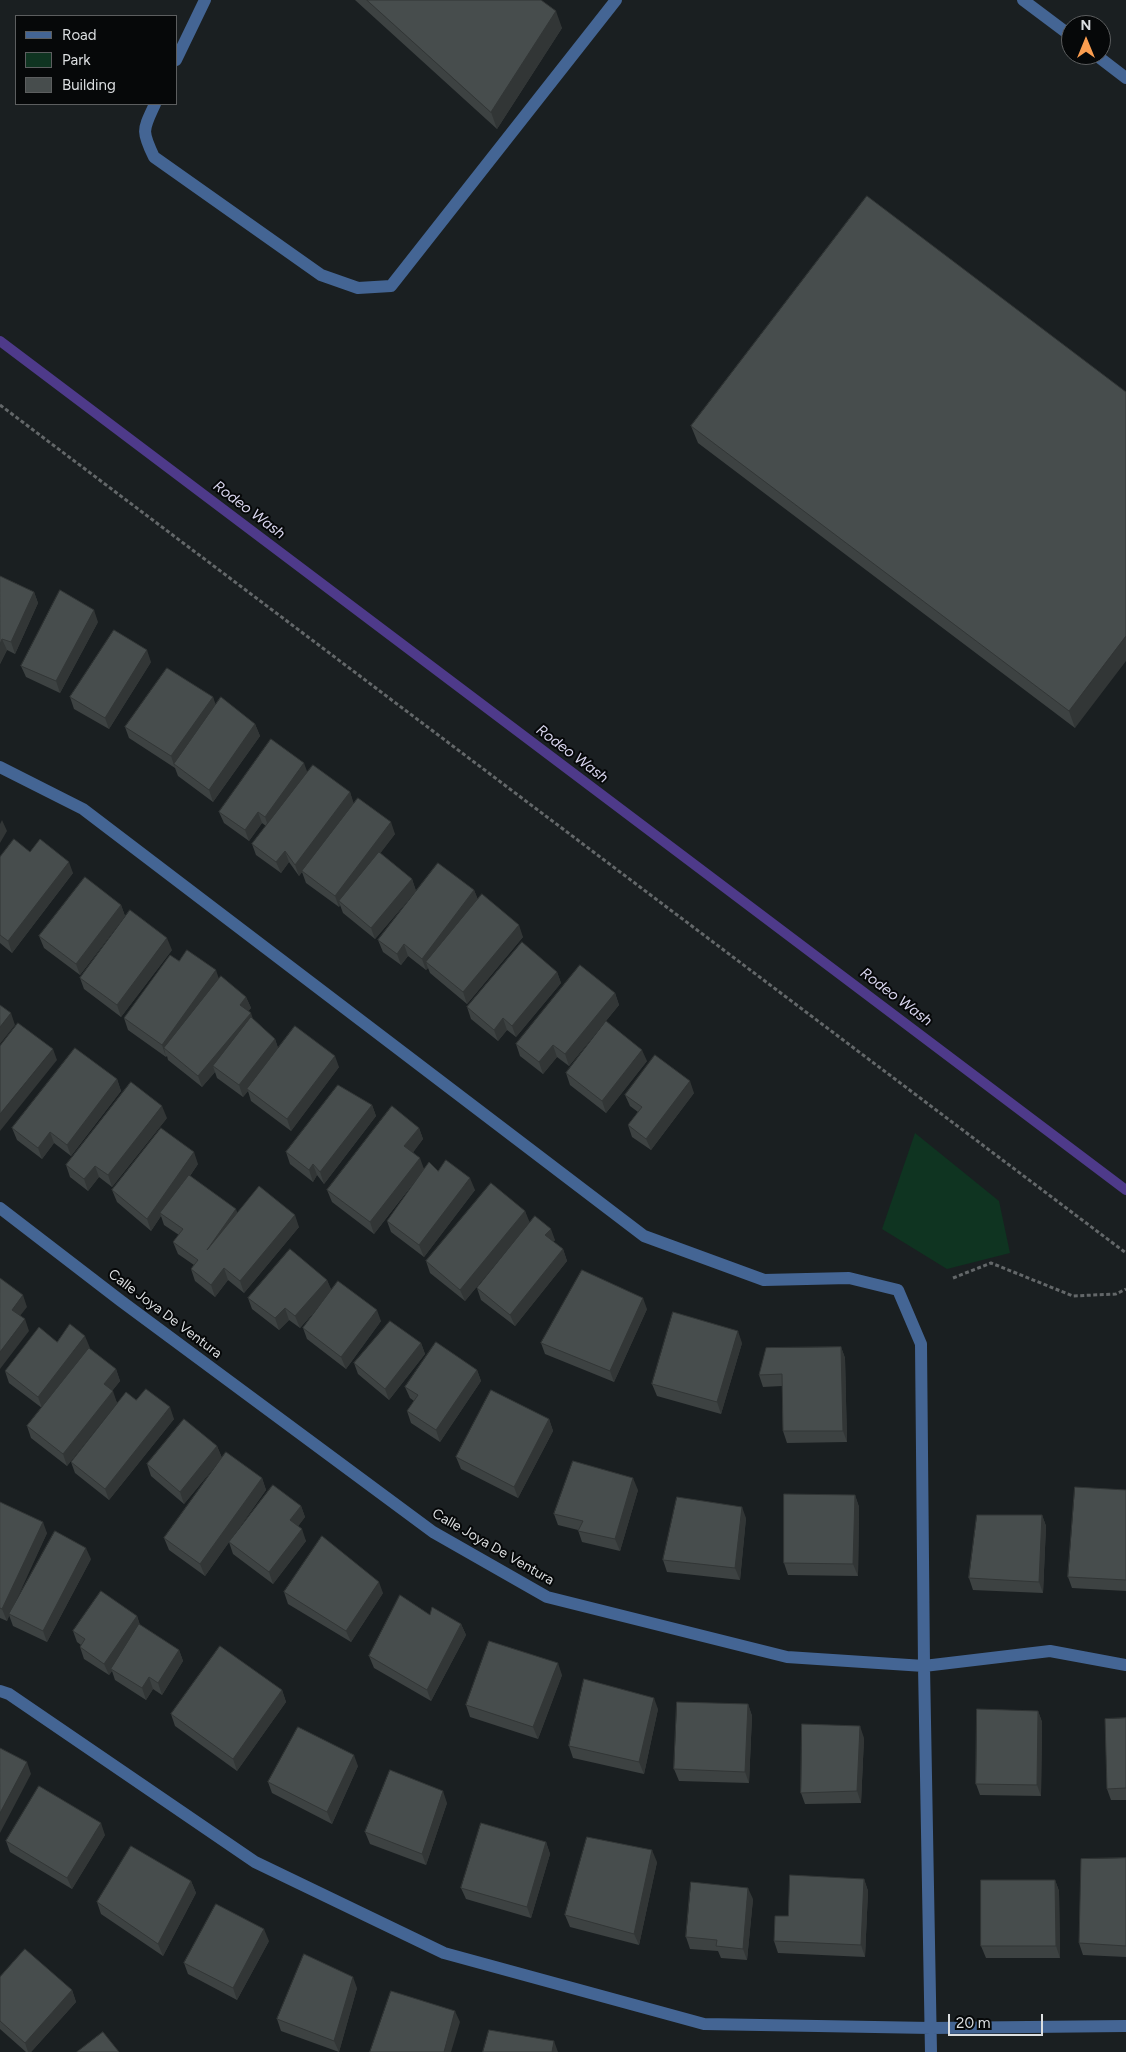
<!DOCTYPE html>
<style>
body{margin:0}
#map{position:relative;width:1126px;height:2052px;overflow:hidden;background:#1a1f21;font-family:Figtree,sans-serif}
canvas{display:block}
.legend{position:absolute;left:15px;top:15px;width:162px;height:90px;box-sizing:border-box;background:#060809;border:1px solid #5c5e5f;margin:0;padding:6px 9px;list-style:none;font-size:15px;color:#dcdfe1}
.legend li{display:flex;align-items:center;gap:10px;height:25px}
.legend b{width:25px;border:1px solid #5c5e5f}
.north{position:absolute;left:1061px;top:15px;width:50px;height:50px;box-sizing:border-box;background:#060809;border:1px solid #5c5e5f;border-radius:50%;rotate:0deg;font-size:14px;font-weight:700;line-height:20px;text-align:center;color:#dcdfe1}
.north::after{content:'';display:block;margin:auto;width:18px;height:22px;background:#fb9e50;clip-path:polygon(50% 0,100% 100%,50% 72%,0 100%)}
.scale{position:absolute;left:948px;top:2014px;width:95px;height:22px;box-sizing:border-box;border:2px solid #dcdfe1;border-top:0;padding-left:6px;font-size:15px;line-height:18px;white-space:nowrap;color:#dcdfe1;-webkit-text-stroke:4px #060809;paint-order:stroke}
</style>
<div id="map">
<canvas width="1126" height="2052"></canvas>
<ul class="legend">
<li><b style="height:6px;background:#446594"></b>Road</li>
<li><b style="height:14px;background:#0f3421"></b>Park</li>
<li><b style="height:14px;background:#474d4d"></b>Building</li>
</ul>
<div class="north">N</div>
<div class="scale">20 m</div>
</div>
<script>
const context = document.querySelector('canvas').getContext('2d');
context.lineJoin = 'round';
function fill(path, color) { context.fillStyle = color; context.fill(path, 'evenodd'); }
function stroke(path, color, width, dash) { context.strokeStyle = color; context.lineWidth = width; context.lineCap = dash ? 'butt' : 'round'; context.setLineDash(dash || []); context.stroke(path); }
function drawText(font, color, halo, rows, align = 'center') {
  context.font = font + ' Figtree,sans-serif'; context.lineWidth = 4; context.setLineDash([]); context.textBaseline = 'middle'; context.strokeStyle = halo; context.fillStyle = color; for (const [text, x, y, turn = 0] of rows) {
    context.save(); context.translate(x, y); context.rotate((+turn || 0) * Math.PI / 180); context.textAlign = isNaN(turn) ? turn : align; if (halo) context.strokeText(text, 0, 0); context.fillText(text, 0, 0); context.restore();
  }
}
const green = new Path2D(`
 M 915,1133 L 999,1201 L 1010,1253 L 947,1269 L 882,1229 Z`);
const stream = new Path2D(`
 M 0,341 L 1126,1190`);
const path = new Path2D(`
 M 0,405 L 1126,1253
 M 953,1278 L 991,1263 L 1073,1296 L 1116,1294 L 1126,1289`);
const minor = new Path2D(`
 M 1023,0 L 1071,36
 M 1096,55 L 1126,78
 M 176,60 L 205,0
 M 155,104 C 143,130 141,130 154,157 L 321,275 L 358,288 L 391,286 L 616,0
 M 0,767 L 83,809 L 644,1236 L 764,1280 L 849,1278 L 898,1290 L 921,1344 L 924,1666 L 931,2052
 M 0,1208 L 121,1301 L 433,1532 L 547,1597 L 787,1657 L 924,1666 L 1050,1651 L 1126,1665
 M 0,1691 L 9,1694 L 255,1862 L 444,1953 L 704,2024 L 931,2028 L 1126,2026`);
const wall = new Path2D(`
 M 355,0 L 541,0 L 562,28 L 497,129 Z
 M 1126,392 L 1075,728 L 698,443 L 691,426 Z
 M 0,576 L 34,592 L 38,603 L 15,654 L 7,650 L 0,664 Z
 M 98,622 L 60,693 L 26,677 L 21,666 Z
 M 151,662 L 109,729 L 74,709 L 70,697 Z
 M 213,697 L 215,705 L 255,724 L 260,736 L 213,802 L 178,776 L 175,768 L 129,738 L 125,727 Z
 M 307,772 L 350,792 L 353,803 L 395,834 L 380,853 L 412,879 L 416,891 L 375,939 L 343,913 L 340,905 L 339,907 L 306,883 L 302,872 L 299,876 L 289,862 L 281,873 L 256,855 L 252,844 L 266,826 L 262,823 L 249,841 L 224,823 L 219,812 Z
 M 30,852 L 73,873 L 12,953 L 0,943 L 0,857 Z
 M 474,890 L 478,900 L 523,937 L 467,1004 L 430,973 L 428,968 L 426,970 L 408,956 L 401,965 L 383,952 L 378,940 Z
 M 121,905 L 125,916 L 80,975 L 44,948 L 39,936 Z
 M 172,950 L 121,1017 L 84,989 L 80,978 Z
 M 179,961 L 219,979 L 246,997 L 251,1008 L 248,1011 L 253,1019 L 275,1039 L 278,1048 L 339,1067 L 291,1131 L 251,1101 L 248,1091 L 243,1097 L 217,1078 L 215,1072 L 202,1087 L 168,1060 L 167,1056 L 166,1057 L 128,1030 L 124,1018 Z
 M 557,972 L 561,983 L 516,1037 L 507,1030 L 498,1041 L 471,1019 L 467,1007 Z
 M 615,993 L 619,1005 L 569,1066 L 557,1057 L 543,1074 L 520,1056 L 516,1044 Z
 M 647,1061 L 606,1113 L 570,1085 L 566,1073 Z
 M 117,1079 L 121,1091 L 71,1156 L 54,1143 L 42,1159 L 17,1140 L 12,1128 Z
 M 694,1093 L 651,1150 L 632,1137 L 628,1125 L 638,1112 L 630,1106 L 625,1095 Z
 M 372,1105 L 376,1116 L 324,1184 L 317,1175 L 313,1182 L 290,1164 L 286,1152 Z
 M 167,1118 L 112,1187 L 99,1177 L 88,1191 L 70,1177 L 66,1165 Z
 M 419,1128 L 423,1139 L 413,1152 L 424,1169 L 438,1171 L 475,1190 L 424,1257 L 391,1232 L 387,1221 L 423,1171 L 374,1234 L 332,1202 L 327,1190 Z
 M 198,1164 L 190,1176 L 237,1213 L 299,1227 L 244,1293 L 228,1280 L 215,1297 L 195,1281 L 191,1269 L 194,1265 L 178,1254 L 173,1242 L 179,1235 L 164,1225 L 161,1216 L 151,1231 L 117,1202 L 112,1190 Z
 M 525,1211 L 529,1223 L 555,1240 L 553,1242 L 563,1249 L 567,1261 L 515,1326 L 481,1300 L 477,1288 L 522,1232 L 465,1301 L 430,1273 L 426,1261 Z
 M 327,1280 L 331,1290 L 381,1321 L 346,1369 L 307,1339 L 303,1328 L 322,1303 L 300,1328 L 289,1320 L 279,1330 L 252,1309 L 248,1298 Z
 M 647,1309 L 614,1382 L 545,1354 L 541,1343 Z
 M 421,1343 L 425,1354 L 389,1400 L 358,1374 L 354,1363 Z
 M 742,1343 L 721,1414 L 657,1396 L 652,1384 Z
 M 841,1347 L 845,1358 L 847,1442 L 787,1443 L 783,1431 L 782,1386 L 763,1387 L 759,1375 Z
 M 90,1348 L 89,1349 L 116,1369 L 120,1381 L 112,1391 L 117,1403 L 67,1466 L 31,1438 L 27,1426 L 42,1408 L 9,1383 L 5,1371 Z
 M 477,1370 L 481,1381 L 440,1442 L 411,1423 L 407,1411 L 414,1401 L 410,1398 L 405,1387 Z
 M 136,1400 L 174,1419 L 109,1500 L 75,1473 L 71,1462 Z
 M 549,1419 L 553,1431 L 518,1498 L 461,1469 L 456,1457 Z
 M 217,1446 L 222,1458 L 184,1504 L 151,1476 L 147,1464 Z
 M 262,1478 L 266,1490 L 205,1576 L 169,1550 L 164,1538 Z
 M 638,1490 L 620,1551 L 582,1542 L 578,1530 L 558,1525 L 554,1514 Z
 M 1126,1490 L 1126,1591 L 1072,1588 L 1068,1577 Z
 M 855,1495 L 859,1507 L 858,1576 L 788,1575 L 784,1563 Z
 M 0,1502 L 47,1533 L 11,1610 L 91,1559 L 47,1642 L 13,1626 L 9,1615 L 7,1621 L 0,1618 Z
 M 301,1506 L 305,1517 L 298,1526 L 306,1541 L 273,1584 L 233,1554 L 229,1542 Z
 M 1042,1515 L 1046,1526 L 1043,1593 L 973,1590 L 969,1578 Z
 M 746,1518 L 740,1580 L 667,1572 L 663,1560 Z
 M 284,1592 L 383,1593 L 351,1642 L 288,1604 Z
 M 430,1615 L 461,1624 L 466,1635 L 431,1701 L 374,1668 L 369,1656 Z
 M 137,1616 L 140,1625 L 179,1650 L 183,1661 L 162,1695 L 153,1689 L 146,1700 L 115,1680 L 112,1671 L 109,1675 L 84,1659 L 80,1647 L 81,1645 L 77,1642 L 73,1631 Z
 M 562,1675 L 538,1739 L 470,1717 L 466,1705 Z
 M 282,1690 L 286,1702 L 237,1771 L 175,1726 L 171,1714 Z
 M 748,1704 L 752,1716 L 749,1783 L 679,1781 L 674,1769 Z
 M 658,1709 L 644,1774 L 573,1758 L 569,1746 Z
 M 1038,1711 L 1042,1722 L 1041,1796 L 980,1795 L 976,1784 Z
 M 1126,1718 L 1126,1800 L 1111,1800 L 1107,1789 Z
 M 864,1738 L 861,1803 L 805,1804 L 801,1793 Z
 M 358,1766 L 332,1824 L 272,1793 L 268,1782 Z
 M 447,1803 L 426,1865 L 370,1844 L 365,1832 Z
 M 105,1835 L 72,1889 L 10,1852 L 6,1841 Z
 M 546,1842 L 550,1854 L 531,1918 L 466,1899 L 461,1888 Z
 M 1126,1858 L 1126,1957 L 1083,1955 L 1079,1943 Z
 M 657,1862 L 639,1945 L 570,1927 L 565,1915 Z
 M 864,1879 L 868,1891 L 865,1957 L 778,1953 L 774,1941 L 788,1916 Z
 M 1055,1880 L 1059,1891 L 1060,1958 L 986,1958 L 981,1946 Z
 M 191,1881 L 196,1893 L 163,1956 L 101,1914 L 97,1902 Z
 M 753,1899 L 747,1960 L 721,1958 L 718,1951 L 690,1949 L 686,1937 Z
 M 269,1941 L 237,2000 L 188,1974 L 184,1963 Z
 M 0,1977 L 72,1990 L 76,2002 L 31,2052 L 26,2052 L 0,2029 Z
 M 357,1988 L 339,2052 L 281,2031 L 277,2019 Z`);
const shadedWall = new Path2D(`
 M 556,11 L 562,28 L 497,129 L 491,112 Z
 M 34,592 L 38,603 L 15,654 L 11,642 Z
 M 94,610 L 98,622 L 60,693 L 56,681 Z
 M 1126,636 L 1126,661 L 1075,728 L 1069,711 Z
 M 2,639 L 7,650 L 0,664 L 0,644 Z
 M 147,650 L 151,662 L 109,729 L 105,718 Z
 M 213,697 L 217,708 L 174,764 L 175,768 L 171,756 Z
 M 255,724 L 260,736 L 213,802 L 209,790 Z
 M 304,763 L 308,774 L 269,829 L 265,817 Z
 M 350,792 L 354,804 L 299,876 L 295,865 Z
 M 258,812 L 262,823 L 249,841 L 245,830 Z
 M 2,820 L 7,831 L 0,843 L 0,824 Z
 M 391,822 L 395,834 L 342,904 L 339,901 L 340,905 L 339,907 L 335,896 Z
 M 285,851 L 289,862 L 281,873 L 276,862 Z
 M 69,862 L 73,873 L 12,953 L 8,941 Z
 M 412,879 L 416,891 L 375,939 L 371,928 Z
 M 474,890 L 479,902 L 426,962 L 428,968 L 426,970 L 422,959 Z
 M 121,905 L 125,916 L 80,975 L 76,964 Z
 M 519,925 L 523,937 L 467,1004 L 463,992 Z
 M 167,938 L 172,950 L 121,1017 L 117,1005 Z
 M 404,944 L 408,956 L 401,965 L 397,954 Z
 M 216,970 L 220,982 L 164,1048 L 166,1057 L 162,1045 Z
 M 557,972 L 561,983 L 516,1037 L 512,1026 Z
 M 615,993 L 619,1005 L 569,1066 L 565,1054 Z
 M 246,997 L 251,1008 L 244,1017 L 240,1005 Z
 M 11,1013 L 15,1025 L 0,1044 L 0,1027 Z
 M 251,1013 L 255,1025 L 213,1066 L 215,1072 L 202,1087 L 198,1076 Z
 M 503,1018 L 507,1030 L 498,1041 L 494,1030 Z
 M 275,1039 L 279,1051 L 247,1089 L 248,1091 L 243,1097 L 239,1085 Z
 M 553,1045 L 557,1057 L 543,1074 L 539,1062 Z
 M 53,1049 L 57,1060 L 0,1131 L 0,1114 Z
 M 642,1050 L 647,1061 L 606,1113 L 602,1101 Z
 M 335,1056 L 339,1067 L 291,1131 L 287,1119 Z
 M 117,1079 L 121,1091 L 71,1156 L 67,1145 Z
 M 690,1081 L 694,1093 L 651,1150 L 646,1139 Z
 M 372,1105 L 376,1116 L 324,1184 L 320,1172 Z
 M 162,1106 L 167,1118 L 112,1187 L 108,1175 Z
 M 419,1128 L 423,1139 L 409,1158 L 404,1146 Z
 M 50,1132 L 54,1143 L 42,1159 L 38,1148 Z
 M 194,1152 L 198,1164 L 162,1215 L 160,1213 L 161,1216 L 151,1231 L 147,1219 Z
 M 420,1158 L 424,1169 L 374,1234 L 370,1222 Z
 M 313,1164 L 317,1175 L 313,1182 L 309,1170 Z
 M 95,1166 L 99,1177 L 88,1191 L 84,1179 Z
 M 470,1178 L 475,1190 L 424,1257 L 419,1245 Z
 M 236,1209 L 240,1220 L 207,1250 Z
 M 525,1211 L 530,1223 L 465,1301 L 460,1290 Z
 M 295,1215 L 299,1227 L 244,1293 L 240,1281 Z
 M 551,1229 L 555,1240 L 549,1247 L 545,1235 Z
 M 563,1249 L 567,1261 L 515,1326 L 510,1315 Z
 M 224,1268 L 228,1280 L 215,1297 L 211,1285 Z
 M 327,1280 L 332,1291 L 300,1328 L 295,1316 Z
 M 23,1295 L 27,1307 L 16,1321 L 12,1310 Z
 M 643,1298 L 647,1309 L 614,1382 L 610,1371 Z
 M 285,1308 L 289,1320 L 279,1330 L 275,1318 Z
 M 377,1310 L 381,1321 L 346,1369 L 341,1357 Z
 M 25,1319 L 29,1331 L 0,1369 L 0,1352 Z
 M 738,1331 L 742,1343 L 721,1414 L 717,1402 Z
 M 85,1336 L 90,1348 L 42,1408 L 38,1397 Z
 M 421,1343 L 425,1354 L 389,1400 L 385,1389 Z
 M 841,1347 L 845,1358 L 847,1442 L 843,1431 Z
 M 116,1369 L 120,1381 L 108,1396 L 104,1384 Z
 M 477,1370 L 481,1381 L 440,1442 L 436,1430 Z
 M 113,1391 L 117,1403 L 67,1466 L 63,1454 Z
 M 170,1407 L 174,1419 L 109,1500 L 105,1489 Z
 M 549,1419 L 553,1431 L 518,1498 L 514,1487 Z
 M 217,1446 L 222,1458 L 184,1504 L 180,1492 Z
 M 262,1478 L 266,1490 L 205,1576 L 200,1564 Z
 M 633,1478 L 638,1490 L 620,1551 L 615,1539 Z
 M 855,1495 L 859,1507 L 858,1576 L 853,1564 Z
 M 301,1506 L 305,1517 L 294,1532 L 290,1520 Z
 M 742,1507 L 746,1518 L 740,1580 L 735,1568 Z
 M 1042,1515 L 1046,1526 L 1043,1593 L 1039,1582 Z
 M 43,1522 L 47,1533 L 7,1621 L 2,1609 Z
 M 302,1529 L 306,1541 L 273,1584 L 269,1572 Z
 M 86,1548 L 91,1559 L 47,1642 L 43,1631 Z
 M 379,1582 L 383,1593 L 351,1642 L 346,1631 Z
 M 137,1616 L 141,1628 L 111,1669 L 112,1671 L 109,1675 L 104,1664 Z
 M 461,1624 L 466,1635 L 431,1701 L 427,1690 Z
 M 179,1650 L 183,1661 L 162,1695 L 158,1683 Z
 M 558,1663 L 562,1675 L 538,1739 L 533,1727 Z
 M 149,1677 L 153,1689 L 146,1700 L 142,1688 Z
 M 282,1690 L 286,1702 L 237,1771 L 233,1759 Z
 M 654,1698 L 658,1709 L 644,1774 L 639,1762 Z
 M 748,1704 L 752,1716 L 749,1783 L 745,1772 Z
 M 1038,1711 L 1042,1722 L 1041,1796 L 1037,1785 Z
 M 860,1726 L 864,1738 L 861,1803 L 857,1791 Z
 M 354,1755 L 358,1766 L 332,1824 L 327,1812 Z
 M 27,1762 L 31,1774 L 0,1833 L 0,1813 Z
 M 443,1791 L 447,1803 L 426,1865 L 422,1854 Z
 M 101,1823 L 105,1835 L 72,1889 L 67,1878 Z
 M 546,1842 L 550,1854 L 531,1918 L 527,1907 Z
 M 652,1850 L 657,1862 L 639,1945 L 634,1934 Z
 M 864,1879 L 868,1891 L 865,1957 L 861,1945 Z
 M 1055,1880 L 1059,1891 L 1060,1958 L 1056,1946 Z
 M 191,1881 L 196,1893 L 163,1956 L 158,1944 Z
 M 748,1888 L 753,1899 L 747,1960 L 743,1949 Z
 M 264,1929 L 269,1941 L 237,2000 L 233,1988 Z
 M 353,1977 L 357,1988 L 339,2052 L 334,2041 Z
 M 72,1990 L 76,2002 L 31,2052 L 28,2052 L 25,2043 Z
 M 455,2011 L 460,2022 L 451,2052 L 444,2052 Z
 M 554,2041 L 558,2052 L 552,2052 Z`);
const building = new Path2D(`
 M 367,0 L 541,0 L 556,11 L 491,112 Z
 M 867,196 L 1126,392 L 1126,636 L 1069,711 L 691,426 Z
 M 0,576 L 34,592 L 11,642 L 2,639 L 0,644 Z
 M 60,590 L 94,610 L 56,681 L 21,666 Z
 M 114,630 L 147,650 L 105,718 L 70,697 Z
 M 167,668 L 213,697 L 171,756 L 125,727 Z
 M 221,697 L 255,724 L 209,790 L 174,764 Z
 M 271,739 L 304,763 L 265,817 L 258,812 L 245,830 L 219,812 Z
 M 313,765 L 350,792 L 295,865 L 285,851 L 276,862 L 252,844 Z
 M 358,798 L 391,822 L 335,896 L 302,871 Z
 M 14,839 L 30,852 L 40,839 L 69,862 L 8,941 L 0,935 L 0,857 Z
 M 379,852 L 412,879 L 371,928 L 339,901 Z
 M 438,863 L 474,890 L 422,959 L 404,944 L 397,954 L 378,940 Z
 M 85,877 L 121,905 L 76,964 L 39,936 Z
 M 482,894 L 519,925 L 463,992 L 426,962 Z
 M 130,910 L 167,938 L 117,1005 L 80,978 Z
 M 522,942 L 557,972 L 512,1026 L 503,1018 L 494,1030 L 467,1007 Z
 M 187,950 L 216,970 L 162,1045 L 124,1018 L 170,955 L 179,961 Z
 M 580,965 L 615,993 L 565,1054 L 553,1045 L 539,1062 L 516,1044 Z
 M 221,976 L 246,997 L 240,1005 L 251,1013 L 198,1076 L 164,1048 Z
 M 0,1005 L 11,1013 L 0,1027 Z
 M 251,1017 L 275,1039 L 239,1085 L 213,1066 Z
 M 606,1021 L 642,1050 L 602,1101 L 566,1073 Z
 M 18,1023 L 53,1049 L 0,1114 L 0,1046 Z
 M 295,1026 L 335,1056 L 287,1119 L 247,1089 Z
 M 75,1048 L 117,1079 L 67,1145 L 50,1132 L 38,1148 L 12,1128 Z
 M 655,1055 L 690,1081 L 646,1139 L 628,1125 L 642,1107 L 625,1095 Z
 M 131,1082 L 162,1106 L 108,1175 L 95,1166 L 84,1179 L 66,1165 Z
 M 338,1085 L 372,1105 L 320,1172 L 313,1164 L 309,1170 L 286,1152 Z
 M 392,1106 L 419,1128 L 404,1146 L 420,1158 L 370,1222 L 327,1190 Z
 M 161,1128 L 194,1152 L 147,1219 L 112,1190 Z
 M 446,1160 L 470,1178 L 419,1245 L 387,1221 L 429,1162 L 438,1171 Z
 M 189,1175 L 236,1209 L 207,1250 L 259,1186 L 295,1215 L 240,1281 L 224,1268 L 211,1285 L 191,1269 L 198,1260 L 173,1242 L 183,1229 L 160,1213 Z
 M 491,1183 L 525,1211 L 460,1290 L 426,1261 Z
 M 535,1216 L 551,1229 L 545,1235 L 563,1249 L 510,1315 L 477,1288 Z
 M 290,1249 L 327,1280 L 295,1316 L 285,1308 L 275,1318 L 248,1298 Z
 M 582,1270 L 643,1298 L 610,1371 L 541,1343 Z
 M 0,1278 L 23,1295 L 12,1310 L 25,1319 L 0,1352 Z
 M 338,1281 L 377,1310 L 341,1357 L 303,1328 Z
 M 673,1312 L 738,1331 L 717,1402 L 652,1384 Z
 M 390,1321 L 421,1343 L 385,1389 L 354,1363 Z
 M 70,1324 L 85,1336 L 38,1397 L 5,1371 L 39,1327 L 57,1342 Z
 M 436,1342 L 477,1370 L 436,1430 L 407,1411 L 418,1395 L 405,1387 Z
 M 841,1347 L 843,1431 L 783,1431 L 782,1374 L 759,1375 L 766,1348 Z
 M 89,1348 L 116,1369 L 104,1384 L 113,1391 L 63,1454 L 27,1426 Z
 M 146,1389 L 170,1407 L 105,1489 L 71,1462 L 126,1392 L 136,1400 Z
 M 491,1390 L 549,1419 L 514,1487 L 456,1457 Z
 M 184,1419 L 217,1446 L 180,1492 L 147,1464 Z
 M 226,1452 L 262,1478 L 200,1564 L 164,1538 Z
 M 573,1461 L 633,1478 L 615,1539 L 578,1531 L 583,1521 L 554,1514 Z
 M 273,1485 L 301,1506 L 290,1520 L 302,1529 L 269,1572 L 229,1542 Z
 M 1075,1487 L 1126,1490 L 1126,1580 L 1068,1577 Z
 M 784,1494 L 855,1495 L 853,1564 L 784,1563 Z
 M 677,1497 L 742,1507 L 735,1568 L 663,1560 Z
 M 0,1502 L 43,1522 L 2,1609 L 0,1608 Z
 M 977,1515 L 1042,1515 L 1039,1582 L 969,1578 Z
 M 55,1531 L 86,1548 L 43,1631 L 9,1614 Z
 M 322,1536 L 379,1582 L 346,1631 L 284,1592 Z
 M 101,1591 L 137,1616 L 104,1664 L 80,1647 L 85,1639 L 73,1631 Z
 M 400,1595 L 430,1615 L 432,1607 L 461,1624 L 427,1690 L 369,1656 Z
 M 139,1624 L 179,1650 L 158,1683 L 149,1677 L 142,1688 L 111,1669 Z
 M 489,1641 L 558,1663 L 533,1727 L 466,1705 Z
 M 220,1646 L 282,1690 L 233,1759 L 171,1714 Z
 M 584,1679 L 654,1698 L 639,1762 L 569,1746 Z
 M 677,1702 L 748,1704 L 745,1772 L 674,1769 Z
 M 977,1709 L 1038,1711 L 1037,1785 L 976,1784 Z
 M 1126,1718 L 1126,1788 L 1107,1789 L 1105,1719 Z
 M 802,1724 L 860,1726 L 857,1791 L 801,1793 Z
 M 298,1727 L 354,1755 L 327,1812 L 268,1782 Z
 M 0,1748 L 27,1762 L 0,1813 Z
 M 390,1770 L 443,1791 L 422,1854 L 365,1832 Z
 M 39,1786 L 101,1823 L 67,1878 L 6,1841 Z
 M 481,1823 L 546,1842 L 527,1907 L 461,1888 Z
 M 587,1837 L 652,1850 L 634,1934 L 565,1915 Z
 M 131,1846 L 191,1881 L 158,1944 L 97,1902 Z
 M 1126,1858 L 1126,1946 L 1079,1943 L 1081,1859 Z
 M 790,1875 L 864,1879 L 861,1945 L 774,1941 L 775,1916 L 788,1916 Z
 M 981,1880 L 1055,1880 L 1056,1946 L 981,1946 Z
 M 691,1882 L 748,1888 L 743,1949 L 716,1946 L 717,1940 L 686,1937 Z
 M 216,1904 L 264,1929 L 233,1988 L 184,1963 Z
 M 25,1949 L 72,1990 L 25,2043 L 0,2021 L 0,1977 Z
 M 304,1954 L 353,1977 L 334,2041 L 277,2019 Z
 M 391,1991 L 455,2011 L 444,2052 L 370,2052 Z
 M 489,2030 L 554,2041 L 552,2052 L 483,2052 Z
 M 103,2032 L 119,2052 L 77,2052 Z`);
const streetNames = [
 ["Calle Joya De Ventura",165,1314,37],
 ["Calle Joya De Ventura",493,1547,30]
];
const waterNames = [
 ["Rodeo Wash",249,510,37],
 ["Rodeo Wash",572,754,37],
 ["Rodeo Wash",896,997,37]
];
fill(green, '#0f3421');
stroke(stream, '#4e3a8a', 10);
stroke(path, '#636769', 3, [4, 2.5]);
stroke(minor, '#446594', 12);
fill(wall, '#3d4242');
fill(shadedWall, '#323636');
fill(building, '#474d4d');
stroke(building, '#323636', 1);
drawText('14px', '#dcdfe1', '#060809', streetNames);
drawText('italic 15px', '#d9d6ee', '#060809', waterNames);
</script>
